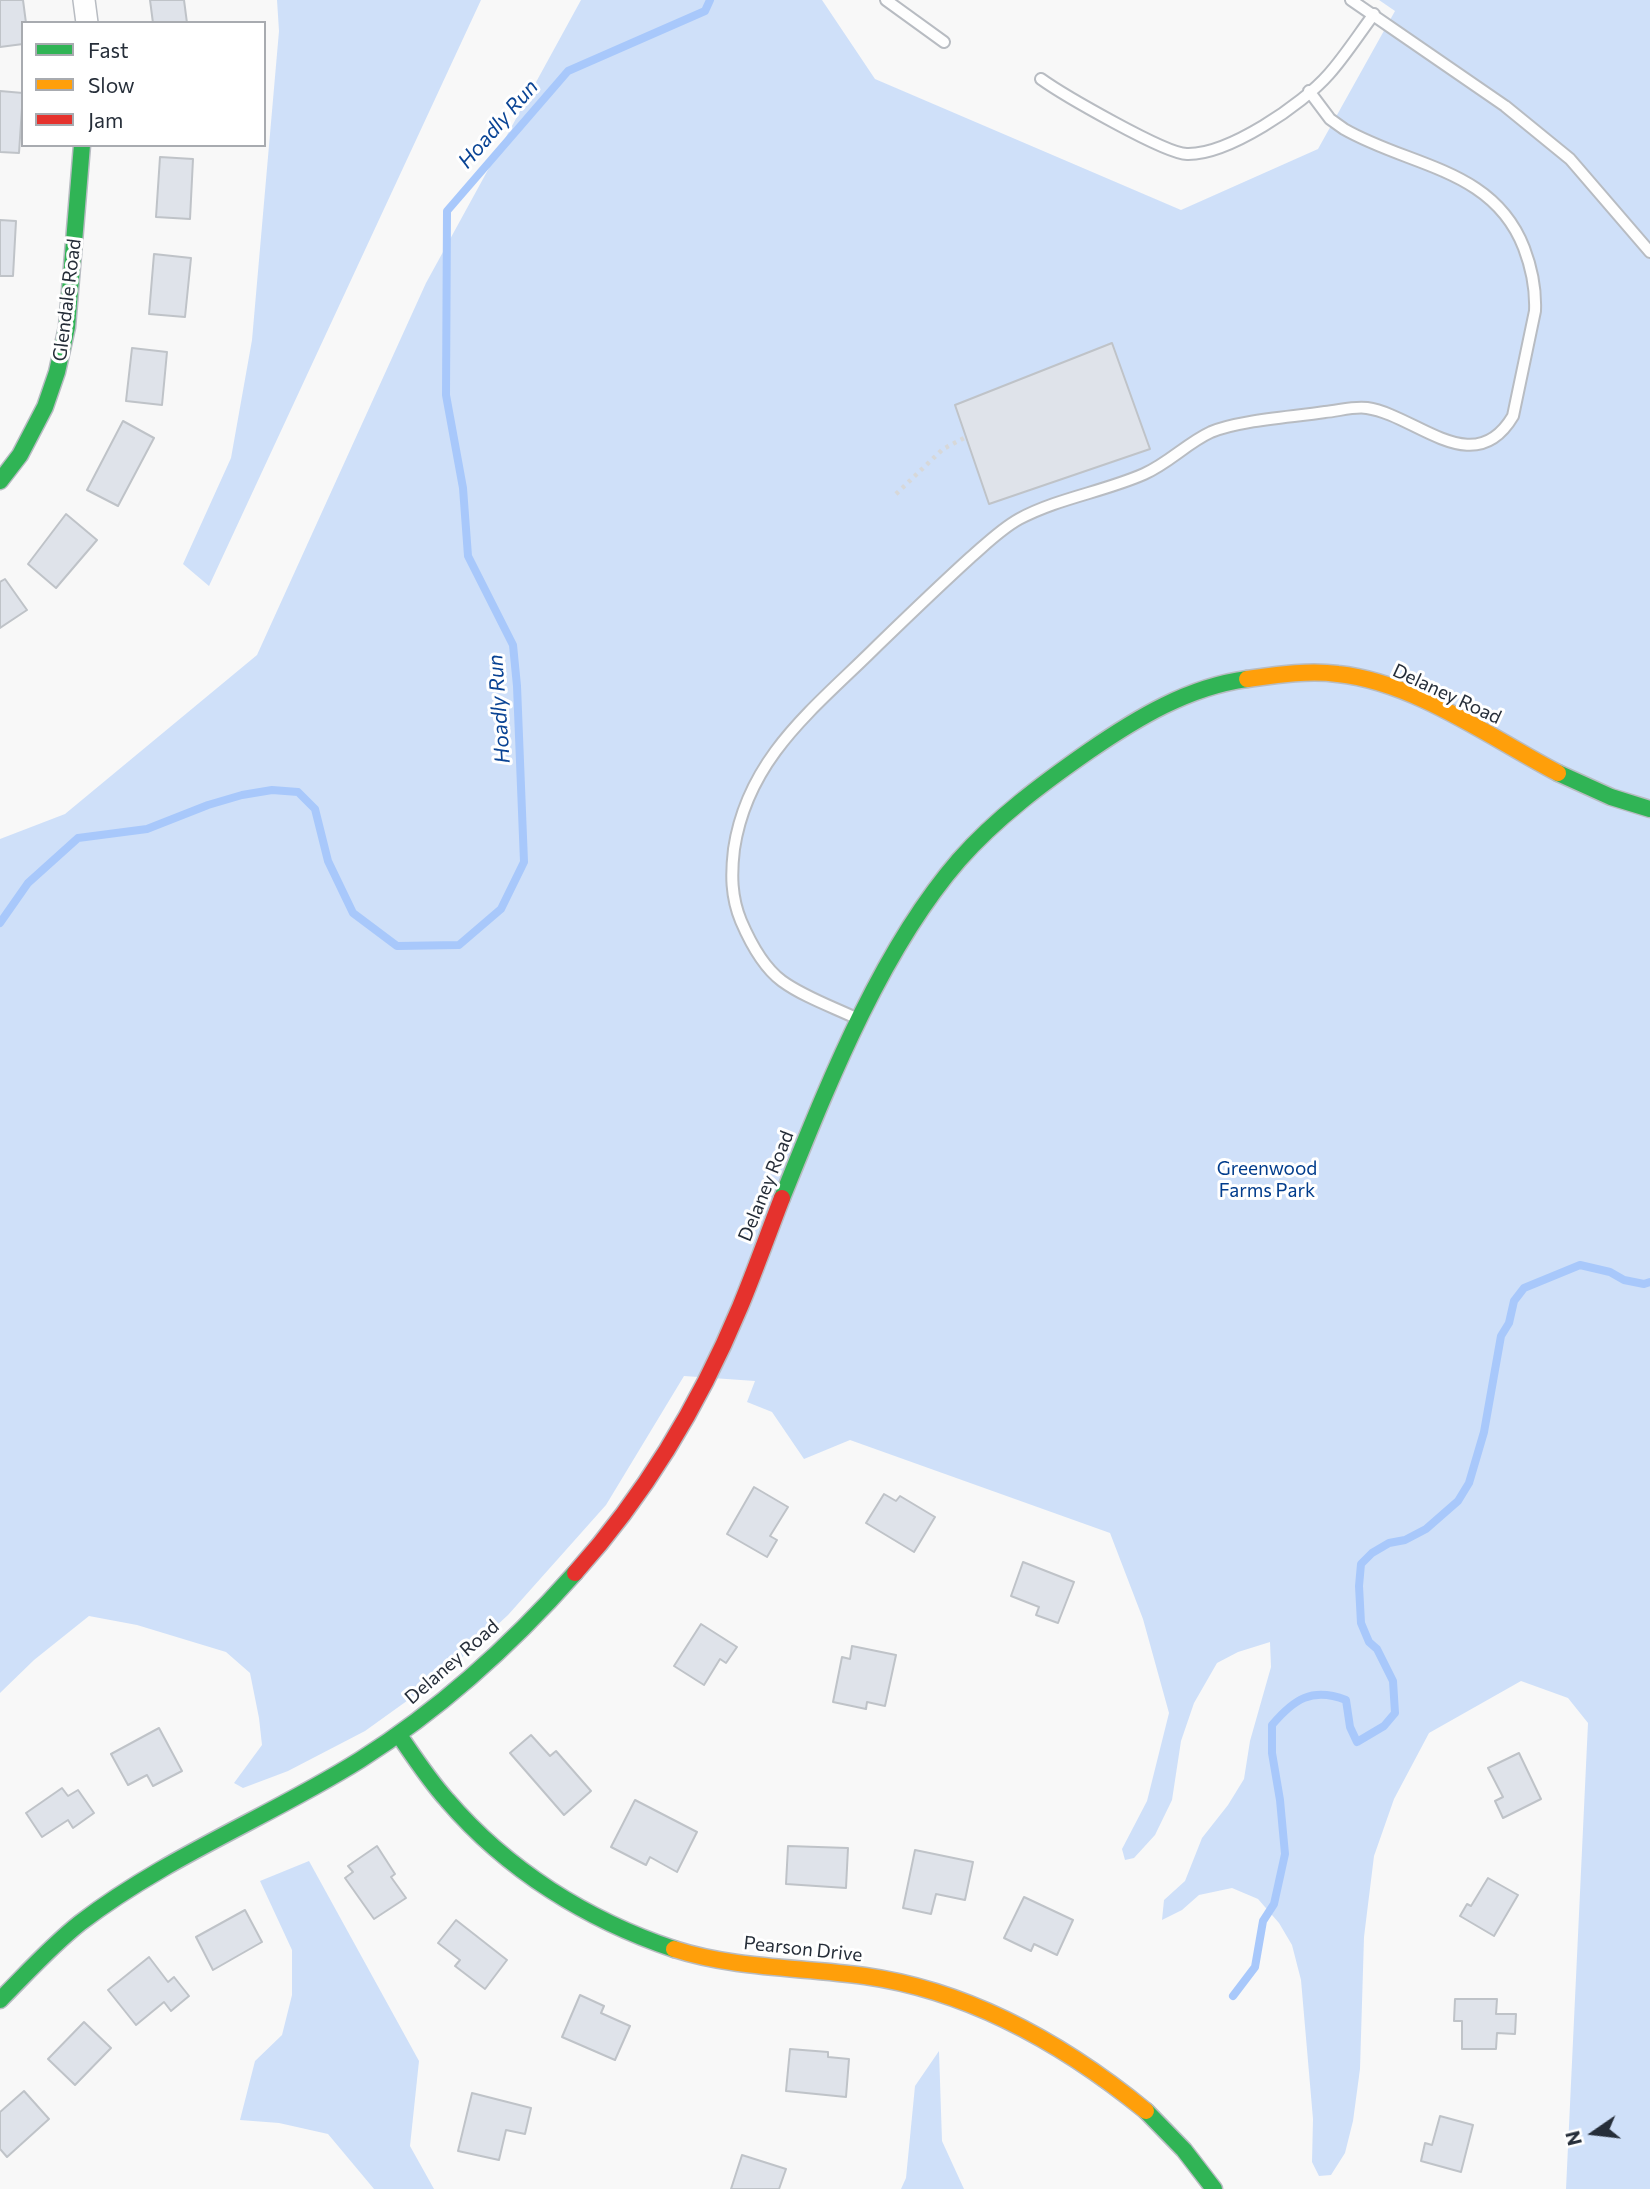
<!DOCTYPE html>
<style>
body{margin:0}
#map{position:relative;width:1650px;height:2189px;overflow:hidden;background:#f8f8f8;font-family:Commissioner,sans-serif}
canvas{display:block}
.legend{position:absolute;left:21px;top:21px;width:245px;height:126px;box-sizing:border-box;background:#fff;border:2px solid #a8abb0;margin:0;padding:9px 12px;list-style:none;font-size:21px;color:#262e39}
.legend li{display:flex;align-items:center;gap:14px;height:35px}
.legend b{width:35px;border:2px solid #a8abb0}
.north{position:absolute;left:1559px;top:2098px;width:70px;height:70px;-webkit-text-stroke:5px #fff;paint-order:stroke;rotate:256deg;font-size:19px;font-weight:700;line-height:28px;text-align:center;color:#262e39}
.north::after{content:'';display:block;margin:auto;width:24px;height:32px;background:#262e39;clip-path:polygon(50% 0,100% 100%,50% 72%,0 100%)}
</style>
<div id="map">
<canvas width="1650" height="2189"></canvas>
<ul class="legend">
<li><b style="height:9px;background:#30b455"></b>Fast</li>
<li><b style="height:9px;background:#ff9f0a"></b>Slow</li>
<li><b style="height:9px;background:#e5322d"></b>Jam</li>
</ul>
<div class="north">N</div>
</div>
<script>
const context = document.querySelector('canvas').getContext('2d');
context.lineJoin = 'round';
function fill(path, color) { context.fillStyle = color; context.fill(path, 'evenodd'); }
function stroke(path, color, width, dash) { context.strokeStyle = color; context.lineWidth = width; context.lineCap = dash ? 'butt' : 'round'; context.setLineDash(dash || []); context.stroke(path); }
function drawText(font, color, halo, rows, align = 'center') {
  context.font = font + ' Commissioner,sans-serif'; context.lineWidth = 6; context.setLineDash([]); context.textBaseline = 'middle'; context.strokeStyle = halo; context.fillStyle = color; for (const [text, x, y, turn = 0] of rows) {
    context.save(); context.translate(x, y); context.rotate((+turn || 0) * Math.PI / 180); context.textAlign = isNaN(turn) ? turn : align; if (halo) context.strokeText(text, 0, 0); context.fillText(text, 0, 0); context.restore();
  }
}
const green = new Path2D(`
 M 277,0 L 481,0 L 209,586 L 183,564 L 231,458 L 252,340 L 279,31 Z
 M 581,0 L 822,0 L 875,79 L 1181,210 L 1318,149 L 1395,11 L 1379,0 L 1650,0 L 1650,2189 L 1566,2189 L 1588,1723 L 1568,1698 L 1521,1681 L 1429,1733 L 1394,1799 L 1374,1856 L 1364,1937 L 1360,2069 L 1353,2121 L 1345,2153 L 1331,2175 L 1319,2176 L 1312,2162 L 1313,2119 L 1301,1980 L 1292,1945 L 1279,1923 L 1258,1899 L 1232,1888 L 1199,1895 L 1182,1910 L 1162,1920 L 1164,1900 L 1185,1881 L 1202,1838 L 1228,1805 L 1244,1779 L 1250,1741 L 1271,1667 L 1270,1642 L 1238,1652 L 1217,1663 L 1194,1703 L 1181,1741 L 1172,1800 L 1155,1835 L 1134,1858 L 1125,1860 L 1122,1849 L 1147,1801 L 1169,1713 L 1143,1619 L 1110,1533 L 850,1440 L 804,1459 L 772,1412 L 747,1402 L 755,1381 L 684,1376 L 606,1505 L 508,1615 L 443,1675 L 365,1731 L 288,1771 L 243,1788 L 234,1783 L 262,1745 L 259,1718 L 250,1673 L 226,1652 L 137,1625 L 89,1616 L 34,1660 L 0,1693 L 0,839 L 65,814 L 257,655 L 426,283 Z
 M 309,1861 L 419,2061 L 410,2146 L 434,2189 L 374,2189 L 328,2134 L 279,2123 L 240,2120 L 255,2061 L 282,2035 L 292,1995 L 292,1950 L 260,1881 Z
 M 939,2051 L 942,2141 L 964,2189 L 901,2189 L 906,2178 L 915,2086 Z`);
const stream = new Path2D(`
 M 0,923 L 28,883 L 78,838 L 147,829 L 208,805 L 242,795 L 272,790 L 298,792 L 315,809 L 328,861 L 353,913 L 397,946 L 459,945 L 501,909 L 524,862 L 517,686 L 513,645 L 468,556 L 463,488 L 446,395 L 447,211 L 568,71 L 705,11 L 710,0
 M 1233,1996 L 1255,1967 L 1263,1921 L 1274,1904 L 1285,1854 L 1280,1800 L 1272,1753 L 1272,1725 C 1294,1699 1312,1687 1346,1700 L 1350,1727 L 1357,1742 L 1384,1726 L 1395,1713 L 1393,1681 L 1377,1649 L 1369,1642 L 1361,1623 L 1359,1586 L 1361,1564 L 1372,1553 L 1389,1543 L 1405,1540 L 1426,1529 L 1458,1501 L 1469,1483 L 1484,1432 L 1501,1336 L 1509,1323 L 1514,1301 L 1524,1288 L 1580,1265 L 1610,1272 L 1624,1280 L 1644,1284 L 1650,1282`);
const building = new Path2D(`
 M 0,0 L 23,0 L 26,23 L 23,23 L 23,44 L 0,47 Z
 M 150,0 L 184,0 L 187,23 L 153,23 Z
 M 0,91 L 23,93 L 19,153 L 0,152 Z
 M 160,157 L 193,159 L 190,219 L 156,217 Z
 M 0,220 L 16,221 L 13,276 L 0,276 Z
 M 154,254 L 191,258 L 185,317 L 149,314 Z
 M 1112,343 L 1150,449 L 989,504 L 955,405 Z
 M 132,348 L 167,352 L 162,405 L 126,401 Z
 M 123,421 L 154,438 L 118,506 L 87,490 Z
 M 66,514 L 97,540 L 56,588 L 28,564 Z
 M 5,579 L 27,610 L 0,628 L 0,582 Z
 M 754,1487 L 788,1507 L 770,1536 L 777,1540 L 767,1557 L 727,1534 Z
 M 884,1494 L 896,1501 L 900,1496 L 935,1517 L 914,1552 L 866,1523 Z
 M 1023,1562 L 1074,1582 L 1058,1623 L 1036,1615 L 1039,1607 L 1011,1596 Z
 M 701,1624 L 737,1647 L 726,1663 L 720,1659 L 704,1685 L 674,1666 Z
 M 852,1646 L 896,1655 L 885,1706 L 867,1702 L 866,1709 L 833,1702 L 842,1657 L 850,1659 Z
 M 159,1728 L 182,1771 L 153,1786 L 147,1775 L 128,1785 L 111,1754 Z
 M 531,1735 L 550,1756 L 556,1751 L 591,1791 L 564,1815 L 510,1753 Z
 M 1519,1753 L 1541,1799 L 1503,1818 L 1495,1801 L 1503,1797 L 1488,1768 Z
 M 62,1788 L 68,1796 L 78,1790 L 94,1813 L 73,1828 L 68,1820 L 42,1837 L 26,1813 Z
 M 635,1800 L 697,1832 L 677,1872 L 650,1857 L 646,1865 L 611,1847 Z
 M 377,1846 L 395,1874 L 391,1877 L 406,1898 L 374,1919 L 345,1878 L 353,1872 L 348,1866 Z
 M 788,1846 L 848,1848 L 846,1888 L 786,1884 Z
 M 915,1850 L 973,1862 L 965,1900 L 936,1894 L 931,1914 L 903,1908 Z
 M 1488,1878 L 1518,1895 L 1494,1936 L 1460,1916 L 1467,1904 L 1471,1906 Z
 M 1024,1897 L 1073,1920 L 1057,1955 L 1034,1944 L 1031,1951 L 1004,1938 Z
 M 245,1910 L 262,1942 L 213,1970 L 196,1937 Z
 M 456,1920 L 507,1960 L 485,1989 L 455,1966 L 460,1960 L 438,1943 Z
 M 149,1957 L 168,1982 L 174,1977 L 189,1996 L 171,2011 L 164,2002 L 136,2025 L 108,1990 Z
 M 580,1995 L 604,2006 L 601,2013 L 630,2026 L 615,2060 L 562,2037 Z
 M 1455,1999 L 1497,1999 L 1496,2014 L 1516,2014 L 1515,2034 L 1497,2033 L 1496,2049 L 1462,2049 L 1462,2021 L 1454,2021 Z
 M 84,2022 L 111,2048 L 75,2085 L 48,2059 Z
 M 790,2049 L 828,2052 L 828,2057 L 849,2059 L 846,2097 L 786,2091 Z
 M 24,2091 L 49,2119 L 7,2157 L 0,2149 L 0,2112 Z
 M 472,2093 L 531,2108 L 525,2134 L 506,2130 L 499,2160 L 458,2151 Z
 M 1440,2116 L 1473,2125 L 1461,2172 L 1421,2161 L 1425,2143 L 1432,2145 Z
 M 742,2155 L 786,2169 L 779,2189 L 731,2189 Z`);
const path = new Path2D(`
 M 896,494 L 943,449 L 966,437`);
const lane = new Path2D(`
 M 886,0 L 944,42
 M 1351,0 L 1505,106 L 1570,159 L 1650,252
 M 1041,79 C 1062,94 1165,154 1187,154 C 1228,155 1302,105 1329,74 C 1345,56 1359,34 1374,14
 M 858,1019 C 833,1007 804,997 782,981 C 763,967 750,942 741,921 C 731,897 731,874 734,849 C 748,756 816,707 878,645 C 909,615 939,586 971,557 C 986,544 1001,529 1019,519 C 1058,498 1103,492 1144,474 C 1169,463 1187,443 1211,432 C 1239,420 1294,417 1325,412 C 1338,411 1354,406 1367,408 C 1416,415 1474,482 1513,416 L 1535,311 C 1536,288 1532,269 1524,248 C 1493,168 1410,167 1344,129 L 1330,119 L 1309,91`);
const street = new Path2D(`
 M 84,0 L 87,23`);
const fast = new Path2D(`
 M 0,481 L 20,455 L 45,407 L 57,372 L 67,327 L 82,145
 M 1558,773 L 1611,797 L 1650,809
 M 782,1198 C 827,1087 880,951 959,860 C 996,818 1043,783 1089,751 C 1137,718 1188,687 1247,679
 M 399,1735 C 414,1757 429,1780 447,1800 C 507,1870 587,1920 674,1949
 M 0,2000 C 26,1974 51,1946 80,1923 C 166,1857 269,1817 360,1760 C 439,1710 513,1643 575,1573
 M 1146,2111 L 1184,2150 L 1214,2189`);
const slow = new Path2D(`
 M 1247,679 C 1276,675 1308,670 1338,674 C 1415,682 1491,738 1558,773
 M 674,1949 C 736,1969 801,1967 865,1976 C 971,1991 1064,2044 1146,2111`);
const jam = new Path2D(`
 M 575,1573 C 645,1495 700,1403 740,1307 C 755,1271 768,1234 782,1198`);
const streetNames = [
 ["Glendale Road",67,300,-83],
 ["Delaney Road",1447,694,25],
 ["Delaney Road",766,1186,-68],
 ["Delaney Road",452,1662,-41],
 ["Pearson Drive",803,1949,6]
];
const parkNames = [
 ["Greenwood",1267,1169],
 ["Farms Park",1267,1191]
];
const waterNames = [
 ["Hoadly Run",498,124,-49],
 ["Hoadly Run",499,709,-94]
];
fill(green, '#cfe0f9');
stroke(stream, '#a8c8fb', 8);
fill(building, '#dfe3ea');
stroke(building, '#bfc3c8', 2);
stroke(lane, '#b8bcc2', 14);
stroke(street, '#b8bcc2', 24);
stroke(fast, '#b8bcc2', 19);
stroke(slow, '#b8bcc2', 19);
stroke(jam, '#b8bcc2', 19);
stroke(path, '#d7d8d9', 4.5, [3.5, 5]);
stroke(lane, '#fefefe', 10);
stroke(street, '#fefefe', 21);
stroke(fast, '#30b455', 16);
stroke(slow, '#ff9f0a', 16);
stroke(jam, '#e5322d', 16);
drawText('19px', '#262e39', '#fff', streetNames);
drawText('19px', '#013c8c', '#fff', parkNames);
drawText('italic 21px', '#094394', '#fff', waterNames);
</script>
